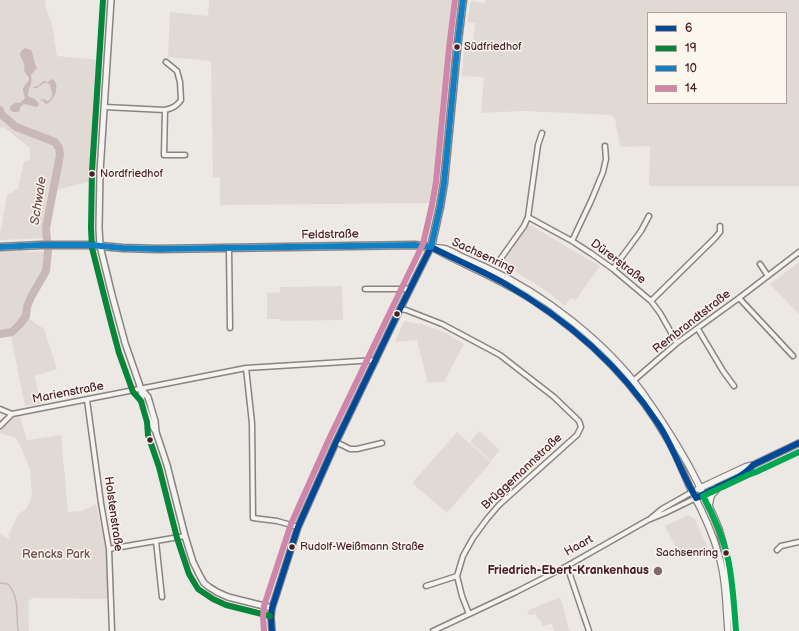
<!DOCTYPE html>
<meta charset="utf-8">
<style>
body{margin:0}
#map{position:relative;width:799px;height:631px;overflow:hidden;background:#ece9e4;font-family:"Balsamiq Sans",sans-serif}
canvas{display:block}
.legend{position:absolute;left:647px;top:12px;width:140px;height:92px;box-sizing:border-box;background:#fbf7ec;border:1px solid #b4a19f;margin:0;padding:5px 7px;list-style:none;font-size:12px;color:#4a1f2b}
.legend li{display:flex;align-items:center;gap:8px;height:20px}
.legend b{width:20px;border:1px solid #b4a19f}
</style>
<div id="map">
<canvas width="799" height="631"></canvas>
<ul class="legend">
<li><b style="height:5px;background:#004996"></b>6</li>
<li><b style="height:5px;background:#06853b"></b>19</li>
<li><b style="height:5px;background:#107fc3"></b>10</li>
<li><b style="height:5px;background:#cf86a9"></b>14</li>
</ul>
</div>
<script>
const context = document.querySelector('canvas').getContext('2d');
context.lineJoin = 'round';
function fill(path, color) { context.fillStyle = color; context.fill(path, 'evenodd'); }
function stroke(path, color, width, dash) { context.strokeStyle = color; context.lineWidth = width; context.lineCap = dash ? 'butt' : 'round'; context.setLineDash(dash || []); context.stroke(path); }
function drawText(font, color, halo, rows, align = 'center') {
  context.font = font + ' "Balsamiq Sans",sans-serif'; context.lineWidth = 3; context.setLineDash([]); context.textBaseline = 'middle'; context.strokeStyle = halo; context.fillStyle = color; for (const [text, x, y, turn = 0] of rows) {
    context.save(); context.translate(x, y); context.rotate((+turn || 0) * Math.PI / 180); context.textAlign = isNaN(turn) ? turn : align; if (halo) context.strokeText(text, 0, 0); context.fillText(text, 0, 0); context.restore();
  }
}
const green = new Path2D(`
 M 0,0 L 46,0 L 45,5 L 52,25 L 57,56 L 102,60 L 95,180 L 56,190 L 50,222 L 50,238 L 0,240 L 0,235 L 7,195 L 18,189 L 24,161 L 30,160 L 30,148 L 4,127 L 0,128 Z
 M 209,0 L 457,0 L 439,161 L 436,203 L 220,205 L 220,177 L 213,177 L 211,61 L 168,57 L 170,12 L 208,16 Z
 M 485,0 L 799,0 L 799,186 L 649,186 L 650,146 L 620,147 L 615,119 L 611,115 L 523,111 L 481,113 L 484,77 L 462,76 L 464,49 L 468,50 L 471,44 L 473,43 L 475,23 L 467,22 L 471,1 L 484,3 ZM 648,13 L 786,13 L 786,103 L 648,103 Z
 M 528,224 L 600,266 L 576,300 L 571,298 L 564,306 L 548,292 L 502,263 Z
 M 0,251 L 51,252 L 47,274 L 37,287 L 31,298 L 28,318 L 44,329 L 57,369 L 35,376 L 40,404 L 25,406 L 11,337 L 12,332 L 0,334 Z
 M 799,262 L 799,314 L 770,284 Z
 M 342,286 L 343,320 L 281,321 L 280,319 L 267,319 L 267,293 L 280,292 L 280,287 Z
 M 404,321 L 421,324 L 444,332 L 464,344 L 444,382 L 428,383 L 417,340 L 395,342 Z
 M 20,417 L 27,440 L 61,435 L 68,512 L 82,511 L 96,504 L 106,548 L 108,599 L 32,598 L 28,602 L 29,631 L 0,631 L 0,534 L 10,539 L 8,535 L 19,514 L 27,508 L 32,495 L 30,470 L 21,447 L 16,438 L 0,433 L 0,431 L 13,418 Z
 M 479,431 L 500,450 L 491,461 L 470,442 Z
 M 457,432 L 491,462 L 447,513 L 412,483 Z
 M 688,515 L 694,518 L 710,552 L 699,557 L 698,555 L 697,554 L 681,557 L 665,526 Z
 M 560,597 L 565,613 L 569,631 L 554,631 L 553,626 L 551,624 L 542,626 L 541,620 L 538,619 L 536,614 L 529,615 L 527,611 Z`);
const water = new Path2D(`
 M 25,48 L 31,50 C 34,56 33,61 37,68 L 31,75 C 33,85 28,87 28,96 L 36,100 L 39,104 L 38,106 L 36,107 L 24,104 L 20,107 L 20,110 L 18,112 L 13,112 L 10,110 C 10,104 15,102 20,103 L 25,98 L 23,91 L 23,88 L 29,80 L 29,78 L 24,71 C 24,69 25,66 24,64 C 22,56 16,54 25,48 Z
 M 53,79 C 60,86 55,97 49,103 L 46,104 L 42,100 L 40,101 L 40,100 L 43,99 L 48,101 C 53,97 53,95 51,89 C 50,84 50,83 44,83 L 37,88 L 34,88 L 33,86 C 39,88 39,84 44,81 L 47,82 Z`);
const stream = new Path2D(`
 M 0,583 L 8,584 C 20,598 16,614 18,631`);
const river = new Path2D(`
 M 0,110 L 1,114 L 16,127 L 55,142 L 59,148 L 60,155 L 46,228 L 48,251 L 46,271 L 31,297 L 27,307 L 26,316 L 20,324 L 12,332 L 0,334`);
const minor = new Path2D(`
 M 105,107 L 165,110 C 173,108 177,106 181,100 L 180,82 L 177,71 L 166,62
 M 165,110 L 164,155 L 185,155
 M 528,217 L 572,241 L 592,254 L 613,269 L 651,301 L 660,313 L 677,343
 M 572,241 L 591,201 L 603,172 L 606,159 L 605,146
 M 229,248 L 230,328
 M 499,261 L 524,226 L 528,217 L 538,145 L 542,133
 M 760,264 L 768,276
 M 613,269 L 641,231 L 649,216
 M 365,289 L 405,289 L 410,288
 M 739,298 L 793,356
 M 651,301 L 715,238 L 720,232 L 720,226
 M 400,309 L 406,310 L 442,324 L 500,355 L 554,397 L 579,421 L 581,427 L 577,435 L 499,505 L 487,519 L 473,538 L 463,556 L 457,576 L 462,596 L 469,614
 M 698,329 L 723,371 L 734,386
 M 246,368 L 252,423 L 253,518 L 277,521 L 298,527
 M 632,382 L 677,343 L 739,298 L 799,252
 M 87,400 L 101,503 L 109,549 L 112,631
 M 0,409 L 12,414 L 246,368 L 376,360
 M 0,426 L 12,414
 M 336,442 L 350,449 L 357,449 L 382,443
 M 651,518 L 662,509 L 692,492
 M 156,541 L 162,597
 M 109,549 L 185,536
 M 777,550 L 781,546 L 799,542
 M 567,566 L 589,631
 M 426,586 L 457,576
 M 433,631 L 516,592 L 567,566 L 648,520 L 665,513 L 696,498`);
const tertiary = new Path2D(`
 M 111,0 L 100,172 L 99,228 L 100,246 L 112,295 L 125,343 L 141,389 L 142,401 L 150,422 L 156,432
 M 141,389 L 148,397 L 155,421 L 156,432 L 167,465 L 185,536 L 193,562 L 200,576 L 204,583 L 209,587 L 217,592 L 228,597 L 272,608`);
const secondary = new Path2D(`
 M 431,247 C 436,248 441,248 446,249 C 451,251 455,253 460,256 C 469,260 478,264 487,268 C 544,294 605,342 642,392 C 659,416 675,441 689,466 C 700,487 711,508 719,529 C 730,562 730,597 734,631
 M 435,249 C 468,267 503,280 534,301 C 588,337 636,384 668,440 C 677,456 684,475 692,492 C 703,512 713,534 719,556 C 726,580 726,606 728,631
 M 698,489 L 745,467 L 753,465 L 799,443
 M 696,498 L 715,488 L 724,485 L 748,471 L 752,466
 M 709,506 L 711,496 L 717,489
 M 272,631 L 271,617 L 272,608 L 298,527 L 336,442 L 400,309 L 431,247`);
const primary = new Path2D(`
 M 0,247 L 41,245 L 90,245 L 123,248 L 158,249 L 415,245 L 431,247 L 440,207 L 444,183 L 457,49 L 463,0`);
const bus1 = new Path2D(`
 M 431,247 C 454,259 479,269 502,282 C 564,317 620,365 659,425 C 674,448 682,474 696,498
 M 696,498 C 702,495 709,491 716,488 C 729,482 744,476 753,465 L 799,443
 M 272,631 L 271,617 L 272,608 L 298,527 L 336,442 L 400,309 L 431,247`);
const bus2 = new Path2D(`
 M 103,0 L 92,171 L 91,228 L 92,248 L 111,323 L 119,353 L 133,392 L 141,401 L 147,422 L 148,435 L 159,467 L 177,538 L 189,574 L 198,589 L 213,599 L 226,605 L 270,616`);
const bus3 = new Path2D(`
 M 0,247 L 41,245 L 90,245 L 123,248 L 158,249 L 415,245 L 431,247
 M 431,247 L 440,207 L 444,183 L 457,49 L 463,0`);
const bus4 = new Path2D(`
 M 264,631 L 263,617 L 264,606 L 291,524 L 329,439 L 393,306 L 423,244 L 432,205 L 436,182 L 449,48 L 455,0`);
const bus5 = new Path2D(`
 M 736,630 C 734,607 733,582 728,559 C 723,537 714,516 703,496 L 748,475 L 756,472 L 799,452`);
const markers = [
 [457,47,3.5,"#4a1f2b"],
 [92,174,3.5,"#4a1f2b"],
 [397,314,3.5,"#4a1f2b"],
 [150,440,3.5,"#4a1f2b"],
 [292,547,3.5,"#4a1f2b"],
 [726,553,3.5,"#4a1f2b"],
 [658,571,5,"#83666c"]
];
const busNames = [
 ["Südfriedhof",464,47],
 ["Nordfriedhof",100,174],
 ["Rudolf-Weißmann Straße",300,547],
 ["Sachsenring",718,553,"right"]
];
const streetNames = [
 ["Feldstraße",330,235,-1],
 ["Sachsenring",483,256,25],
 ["Dürerstraße",618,262,37],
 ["Rembrandtstraße",692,322,-38],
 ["Marienstraße",68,393,-11],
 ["Brüggemannstraße",522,472,-43],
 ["Holstenstraße",113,514,82],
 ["Haart",579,546,-29]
];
const parkNames = [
 ["Rencks Park",56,555]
];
const poiNames = [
 ["Friedrich-Ebert-Krankenhaus",649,571]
];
const waterNames = [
 ["Schwale",39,201,-81]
];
fill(green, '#e1d9d4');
fill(water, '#c8b9b6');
stroke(stream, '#c8b9b6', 1.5);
stroke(river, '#c8b9b6', 8);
stroke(minor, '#8b8282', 7);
stroke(tertiary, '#8b8282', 8);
stroke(secondary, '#8b8282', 8);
stroke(primary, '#8b8282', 9);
stroke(minor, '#f4f3ef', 4);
stroke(tertiary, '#f4f3ef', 5);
stroke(secondary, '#f4f3ef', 5.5);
stroke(primary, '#f4f3ef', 6);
stroke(bus1, '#004996', 6);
stroke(bus2, '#06853b', 6);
stroke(bus3, '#107fc3', 6);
stroke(bus4, '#cf86a9', 6);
stroke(bus5, '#00a651', 6);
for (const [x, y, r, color] of markers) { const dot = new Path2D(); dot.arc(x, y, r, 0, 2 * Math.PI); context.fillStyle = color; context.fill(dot); stroke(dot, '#fbf7ec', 1.5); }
drawText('11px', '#4a1f2b', '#fbf7ec', busNames, 'left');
drawText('12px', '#4a1f2b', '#fbf7ec', streetNames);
drawText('12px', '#6e4a52', '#fbf7ec', parkNames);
drawText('bold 12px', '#4a1f2b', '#fbf7ec', poiNames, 'right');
drawText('italic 13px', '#704e55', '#fbf7ec', waterNames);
</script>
